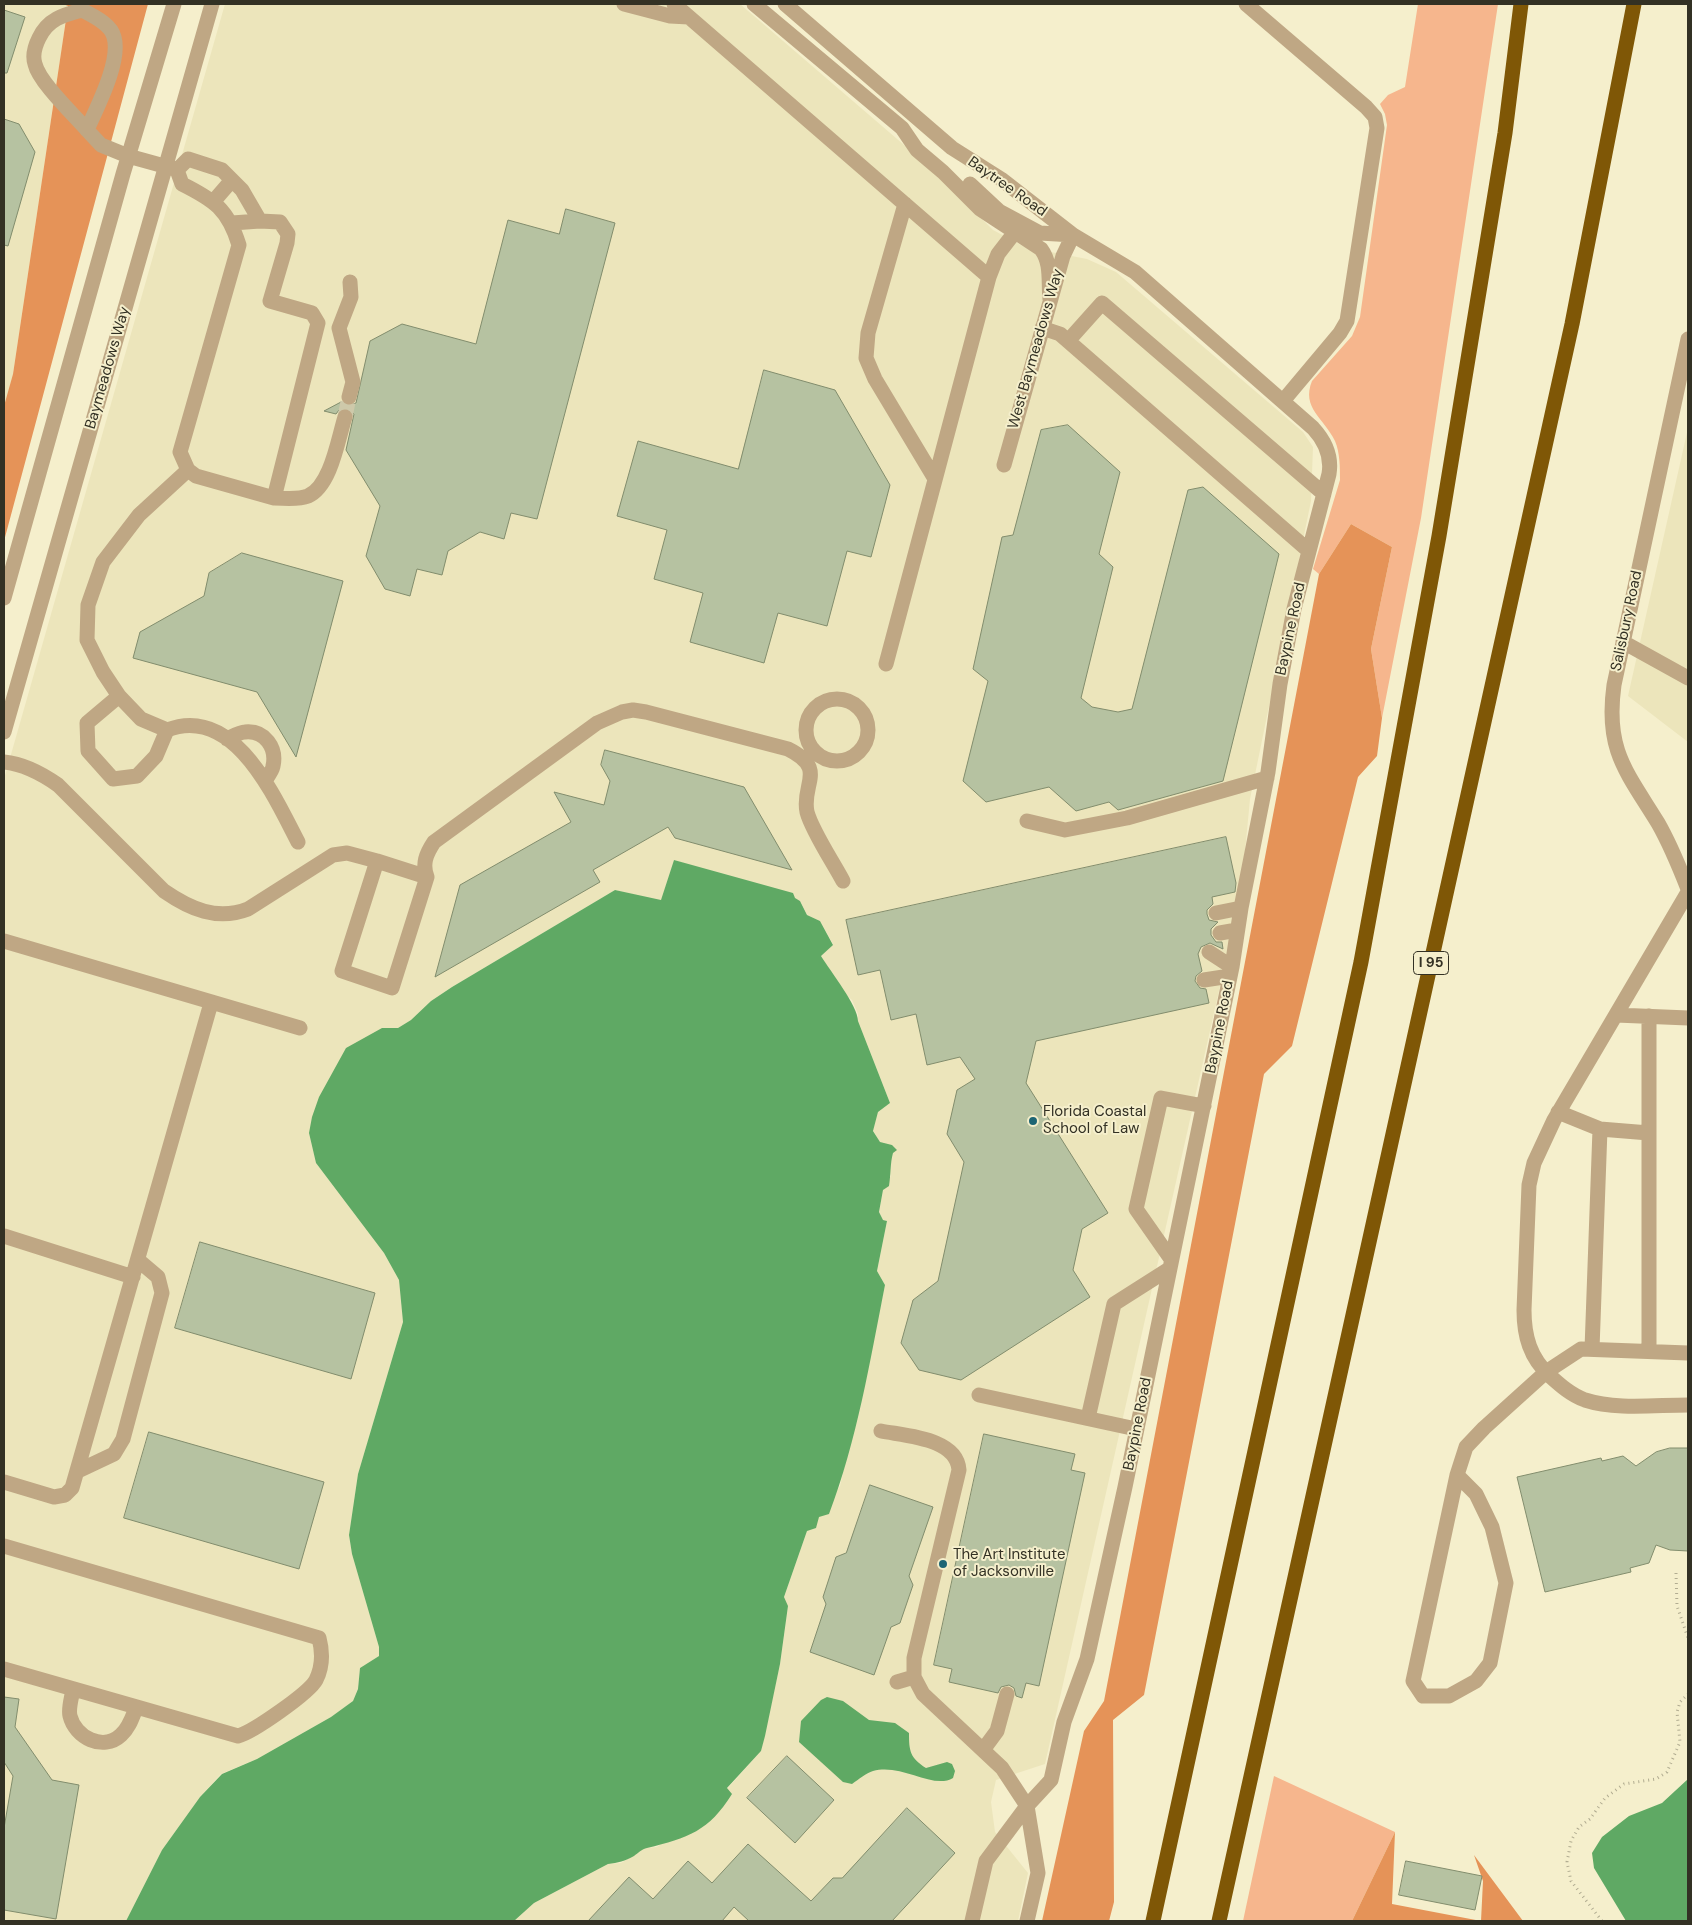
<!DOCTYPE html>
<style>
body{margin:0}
#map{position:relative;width:1692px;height:1925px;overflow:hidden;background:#f5efcc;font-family:"DM Sans",sans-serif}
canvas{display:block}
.frame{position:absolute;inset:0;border:5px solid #333124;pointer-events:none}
</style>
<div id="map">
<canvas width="1692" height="1925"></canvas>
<div class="frame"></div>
</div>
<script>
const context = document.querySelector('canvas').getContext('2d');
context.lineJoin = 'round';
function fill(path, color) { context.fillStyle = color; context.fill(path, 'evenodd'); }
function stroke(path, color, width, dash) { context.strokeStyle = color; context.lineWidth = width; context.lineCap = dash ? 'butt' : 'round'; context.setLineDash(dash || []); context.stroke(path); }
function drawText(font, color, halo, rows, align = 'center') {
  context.font = font + ' "DM Sans",sans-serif'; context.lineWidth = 4; context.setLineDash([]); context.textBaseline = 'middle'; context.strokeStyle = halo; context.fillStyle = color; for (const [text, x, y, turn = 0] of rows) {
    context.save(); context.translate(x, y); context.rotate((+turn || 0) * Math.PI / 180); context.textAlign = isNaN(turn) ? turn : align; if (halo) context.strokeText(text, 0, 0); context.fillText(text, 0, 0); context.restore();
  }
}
const built = new Path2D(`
 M 4,4 L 63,4 L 68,6 L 13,374 L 4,406 Z
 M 225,4 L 740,4 L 932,169 L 993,230 L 1025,247 L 1087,259 L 1116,272 L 1303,432 L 1313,447 L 1311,501 L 1250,799 L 1241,893 L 1045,1764 L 996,1780 L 991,1802 L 995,1832 L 1028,1873 L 1018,1921 L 514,1921 L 534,1903 L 608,1864 L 621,1863 L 645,1848 L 657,1847 L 727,1789 L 761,1751 L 780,1664 L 788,1607 L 784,1597 L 807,1531 L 819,1517 L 840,1486 L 885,1285 L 877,1271 L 887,1221 L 883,1220 L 879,1212 L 883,1190 L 891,1176 L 889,1171 L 893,1152 L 892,1145 L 880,1143 L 873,1130 L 878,1112 L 890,1103 L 858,1021 L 858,1014 L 852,1000 L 845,994 L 821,956 L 833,944 L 820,921 L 807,915 L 800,901 L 674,860 L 661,901 L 615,890 L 452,987 L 431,1001 L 411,1020 L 398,1028 L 382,1028 L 309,1133 L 316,1163 L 384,1253 L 399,1280 L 403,1322 L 358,1474 L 349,1535 L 352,1554 L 379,1647 L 379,1656 L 360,1668 L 358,1689 L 353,1701 L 331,1717 L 257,1759 L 221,1774 L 200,1797 L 162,1850 L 126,1921 L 4,1921 L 4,779 Z
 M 1688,428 L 1688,742 L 1628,696 Z`);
const green = new Path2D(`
 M 1418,4 L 1498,4 L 1421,518 L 1382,718 L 1371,649 L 1392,547 L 1351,524 L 1319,574 L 1313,569 L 1340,480 C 1340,467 1340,453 1335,441 C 1324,418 1301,408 1312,381 L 1352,336 L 1360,317 L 1387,125 L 1385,114 L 1380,104 L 1388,95 L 1405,87 Z
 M 1274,1776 L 1395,1832 L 1352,1921 L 1243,1921 Z`);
const forest = new Path2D(`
 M 63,4 L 148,4 L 4,541 L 4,406 L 13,374 L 68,6 Z
 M 1351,524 L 1392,547 L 1371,649 L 1382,718 L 1377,756 L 1358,777 L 1292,1046 L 1264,1074 L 1144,1695 L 1113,1720 L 1114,1902 L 1109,1921 L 1042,1921 L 1084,1731 L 1104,1701 L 1319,574 Z
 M 1395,1832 L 1392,1904 L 1481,1921 L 1483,1881 L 1474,1855 L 1523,1921 L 1352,1921 Z`);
const water = new Path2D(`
 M 674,860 L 793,893 L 795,898 L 800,901 L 807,915 L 820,921 L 833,945 L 821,956 C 831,972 858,1006 858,1021 L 890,1103 L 878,1112 L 873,1131 L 880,1142 L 892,1145 L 897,1150 L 893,1153 C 890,1164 891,1174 889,1186 L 883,1190 L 879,1212 L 883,1220 L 887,1221 L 877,1271 L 885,1285 C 870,1361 857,1441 829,1514 L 819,1517 L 816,1528 L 807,1531 L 784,1597 L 788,1606 L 780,1664 L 765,1736 L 761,1751 L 727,1788 L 732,1794 C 709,1831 688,1838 647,1848 C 642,1849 638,1853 634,1856 C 625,1861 618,1863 608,1864 L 534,1903 L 514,1921 L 126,1921 L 162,1850 L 200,1797 L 222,1774 L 257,1759 L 331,1717 L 353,1701 L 358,1689 L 360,1668 L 379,1656 L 379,1647 L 352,1554 L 349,1535 L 358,1474 L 403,1322 L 399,1280 L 384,1253 L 316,1163 L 309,1133 L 312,1117 L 319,1097 L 346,1048 L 382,1028 L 398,1028 L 411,1020 L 431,1001 L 452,987 L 615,890 L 661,900 Z
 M 827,1697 L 843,1701 L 869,1720 L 895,1723 L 909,1733 C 909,1751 910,1758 926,1768 L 947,1762 L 952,1764 L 955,1771 L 953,1778 C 933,1790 902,1763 873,1771 C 866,1773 859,1779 852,1784 L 843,1782 L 799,1742 L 801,1721 L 821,1700 Z
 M 1688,1779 L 1688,1921 L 1626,1921 L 1594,1868 L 1592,1853 L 1602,1837 L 1629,1816 L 1662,1803 Z`);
const building = new Path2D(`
 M 4,10 L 25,17 L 7,73 L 4,73 Z
 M 4,119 L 19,124 L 35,152 L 8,246 L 4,245 Z
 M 566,209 L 615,223 L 537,519 L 511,513 L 504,539 L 480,532 L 448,551 L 442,575 L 417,569 L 410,596 L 385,589 L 366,556 L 380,506 L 346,450 L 354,414 L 347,408 L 339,410 L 336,414 L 324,411 L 341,402 L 347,406 L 356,403 L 370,341 L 402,324 L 476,344 L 508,220 L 559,234 Z
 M 764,370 L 835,390 L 890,485 L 871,557 L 847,551 L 827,626 L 778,613 L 764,663 L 690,642 L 703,593 L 654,579 L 667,530 L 617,516 L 638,441 L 738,469 Z
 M 1068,425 L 1120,472 L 1099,554 L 1113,567 L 1081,698 L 1092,707 L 1118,712 L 1132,709 L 1188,490 L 1203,487 L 1279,554 L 1223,781 L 1118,810 L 1109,802 L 1076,811 L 1049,787 L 986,802 L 963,781 L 988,681 L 973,669 L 1002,537 L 1013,535 L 1041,430 Z
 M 242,553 L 343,581 L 296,757 L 257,692 L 133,658 L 140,632 L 204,596 L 209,573 Z
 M 605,750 L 744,787 L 792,870 L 675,838 L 668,827 L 593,870 L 600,882 L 435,977 L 460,885 L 571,822 L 554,792 L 604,805 L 610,781 L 601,765 Z
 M 1226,837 L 1236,883 L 1235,892 L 1212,897 L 1213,904 L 1207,910 L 1207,914 L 1209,920 L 1218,922 L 1211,929 L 1211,935 L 1216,942 L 1222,942 L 1223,949 L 1210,943 L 1201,947 L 1198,954 L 1202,971 L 1196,976 L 1195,981 L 1200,988 L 1206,989 L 1209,1003 L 1036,1041 L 1026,1083 L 1108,1213 L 1082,1229 L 1073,1270 L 1090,1297 L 961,1380 L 919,1370 L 901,1343 L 913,1300 L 938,1281 L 964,1162 L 947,1134 L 957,1090 L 975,1079 L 960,1057 L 927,1065 L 916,1014 L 891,1020 L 880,970 L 858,975 L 846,920 Z
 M 200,1242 L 375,1293 L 351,1379 L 175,1328 Z
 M 149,1432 L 324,1482 L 299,1569 L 124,1518 Z
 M 984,1434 L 1075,1454 L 1071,1470 L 1085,1473 L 1039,1686 L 1026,1683 L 1022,1698 L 1016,1696 L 1014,1688 L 1009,1685 L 1001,1687 L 998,1693 L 949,1682 L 952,1669 L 934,1665 Z
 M 1670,1448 L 1688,1448 L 1688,1551 L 1670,1550 L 1656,1545 L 1649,1563 L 1630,1568 L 1631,1572 L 1545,1592 L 1517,1477 L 1601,1458 L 1602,1461 L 1623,1456 L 1636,1466 L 1656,1452 Z
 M 870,1485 L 933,1507 L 909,1576 L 913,1585 L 900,1623 L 891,1627 L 874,1675 L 810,1652 L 826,1604 L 823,1597 L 836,1557 L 846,1553 Z
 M 4,1697 L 19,1699 L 15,1727 L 52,1780 L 79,1785 L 56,1919 L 4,1910 L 4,1828 L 13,1776 L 4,1762 Z
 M 787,1756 L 834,1800 L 795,1843 L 747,1798 Z
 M 907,1808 L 955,1853 L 892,1921 L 749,1921 L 734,1907 L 722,1921 L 588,1921 L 629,1877 L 653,1899 L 688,1861 L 712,1883 L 748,1844 L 811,1901 L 833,1878 L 842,1878 Z
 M 1406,1861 L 1482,1876 L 1475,1910 L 1399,1895 Z`);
const minorTunnel = new Path2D(`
 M 345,417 L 349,397`);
const path = new Path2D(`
 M 1676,1573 L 1677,1606 L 1688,1638
 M 1602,1921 L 1571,1881 L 1567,1862 L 1571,1841 L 1579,1827 L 1590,1819 L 1605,1798 L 1624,1784 L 1656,1779 L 1667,1772 L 1680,1742 L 1677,1712 L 1680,1702 L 1688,1694`);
const minor = new Path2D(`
 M 624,4 L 670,16 L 689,17
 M 674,4 L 989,277
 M 754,4 L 902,128 L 917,150 L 943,172 L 980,209 L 1041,249 C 1052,264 1048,281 1050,299
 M 785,4 L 952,148 L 1001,179 L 1073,235 L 1135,272 L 1313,428 C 1325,441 1332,456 1329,474 L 1294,609 L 1280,684 L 1268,772 L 1241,908 L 1232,967 L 1125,1487 L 1087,1659 L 1064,1722 L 1051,1780 L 1027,1806 L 1038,1873 L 1027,1921
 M 1246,4 L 1366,107 L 1375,117 L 1377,128 L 1347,321 L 1340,333 L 1283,401
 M 87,130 C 74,115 39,82 35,64 C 32,55 35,46 39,38 C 48,19 63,15 82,10 C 93,16 111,24 114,37 C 121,62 97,107 87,130 L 101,145 L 128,156 L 175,169
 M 177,170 L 182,184 C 214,200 228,209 239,245 L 180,452 L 188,470 L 196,476 L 274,498 L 318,323 L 312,313 L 270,301 L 287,243 L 288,234 L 280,222 L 260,221 L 232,223
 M 177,170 L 188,159 L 222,170 L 242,190 L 260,221
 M 970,184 L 999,211 L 1040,233 L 1073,235
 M 213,202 L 232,180
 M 905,204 L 868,333 L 866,358 L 875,379 L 935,479
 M 1042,328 L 1060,334 L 1309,551
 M 1688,339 L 1614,685 C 1605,750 1626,771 1658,823 C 1670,844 1679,866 1688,889
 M 1068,341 L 1102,303 L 1324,494
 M 349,397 L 353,382 L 339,328 L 351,297 L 350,282
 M 1004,465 L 1063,256 L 1073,235
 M 274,498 C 285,498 298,500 308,496 C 331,486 338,439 345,417
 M 4,598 L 123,174 L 174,4
 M 1623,642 L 1688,678
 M 886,664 L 989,277 L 998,254 L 1015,232
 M 119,696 L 87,723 L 88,751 L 113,779 L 137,776 L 156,756 L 167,730 L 141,719 L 119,696 L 103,672 L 87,640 L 88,605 L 103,562 L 139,515 L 188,470
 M806 730a31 31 0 1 1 62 0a31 31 0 1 1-62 0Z
 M 167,730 C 234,704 274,796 298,842
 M 4,732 L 212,4
 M 227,739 C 233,736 240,732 245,732 C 265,730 277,748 273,766 C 273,770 268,775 266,780
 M 4,762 C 24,764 41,773 58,785 L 164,891 C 190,909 217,921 248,909 L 333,855 L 347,853 L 377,861
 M 1027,821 L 1065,830 L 1127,818 L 1267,778
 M 427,877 L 377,861 L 342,971 L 392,988 L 427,877 C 422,864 426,854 434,842 L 597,723 L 622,712 L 633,710 L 646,712 L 788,749 C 828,769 801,784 807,812 C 812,831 833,862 843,881
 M 1688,892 L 1554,1120 L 1534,1163 L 1529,1185 L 1524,1310 C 1524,1336 1530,1358 1550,1376 C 1560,1385 1571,1395 1585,1400 C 1616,1410 1655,1405 1688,1405
 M 1216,913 L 1241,908
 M 1220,933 L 1237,930
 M 4,941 L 300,1028
 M 1209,952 L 1232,967
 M 1204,980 L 1230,976
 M 1616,1015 L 1688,1018
 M 1558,1112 L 1600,1129 L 1649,1133
 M 4,1236 L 133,1277
 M 1171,1259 L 1136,1209 L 1161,1098 L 1204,1106
 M 1592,1349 L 1600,1129
 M 1649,1351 L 1649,1016
 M 979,1395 L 1136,1429
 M 1088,1418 L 1114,1304 L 1169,1269
 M 881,1431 C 906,1436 957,1438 959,1470 L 914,1658 L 914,1677 L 923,1694 L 1002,1768 L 1027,1806 L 986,1861 L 972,1921
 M 78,1471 L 114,1454 L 123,1439 L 162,1293 L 158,1277 L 138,1260
 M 1457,1475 L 1476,1494 L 1492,1527 L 1506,1583 L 1490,1663 L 1476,1681 L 1449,1696 L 1423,1696 L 1413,1681 L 1457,1475 L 1466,1447 L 1484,1428 L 1546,1372 L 1581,1349 L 1688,1353
 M 4,1482 L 54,1497 L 65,1495 L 72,1488 L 211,1003
 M 4,1546 L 319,1638 C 323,1653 323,1666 316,1680 C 309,1693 253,1732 238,1736 L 4,1669
 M 897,1682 L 914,1677
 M 73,1689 C 72,1697 68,1708 70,1716 C 75,1737 103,1752 121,1735 C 129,1728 132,1718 136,1708
 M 983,1750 L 997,1731 L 1007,1694`);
const highway = new Path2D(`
 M 1153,1921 L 1361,962 L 1439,536 L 1505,133 L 1521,4
 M 1219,1921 L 1572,324 L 1634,4`);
const markers = [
 [1033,1121,5,"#1d6574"],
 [943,1564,5,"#1d6574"]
];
const shields = [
 [1431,963,35]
];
const shieldNames = [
 ["I 95",1431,963]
];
const streetNames = [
 ["Baytree Road",1007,187,35],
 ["West Baymeadows Way",1036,349,-74],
 ["Baymeadows Way",108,368,-74],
 ["Salisbury Road",1627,621,-78],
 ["Baypine Road",1291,629,-78],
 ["Baypine Road",1220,1027,-79],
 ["Baypine Road",1138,1424,-79]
];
const poiNames = [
 ["Florida Coastal",1043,1112],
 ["School of Law",1043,1129],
 ["The Art Institute",953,1555],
 ["of Jacksonville",953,1572]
];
fill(built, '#ece5bb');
fill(green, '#f6b68d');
fill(forest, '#e59358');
fill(water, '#5fa964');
fill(building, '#b6c2a1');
stroke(building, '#828d6d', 1);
stroke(minorTunnel, '#cec9aa', 15, [15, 8]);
stroke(path, '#b1ac91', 3, [1, 4]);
stroke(minor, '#bfa784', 15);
stroke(highway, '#7f5706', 15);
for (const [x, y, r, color] of markers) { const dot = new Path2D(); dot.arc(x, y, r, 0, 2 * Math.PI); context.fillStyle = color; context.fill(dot); stroke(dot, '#f5efcc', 2); }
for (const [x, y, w] of shields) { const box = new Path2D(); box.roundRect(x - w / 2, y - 11.5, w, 23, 4); context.fillStyle = '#f5efcc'; context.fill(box); stroke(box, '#333124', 1); }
drawText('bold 14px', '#333124', null, shieldNames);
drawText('15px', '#333124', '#f5efcc', streetNames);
drawText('15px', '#333124', '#f5efcc', poiNames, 'left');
</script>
